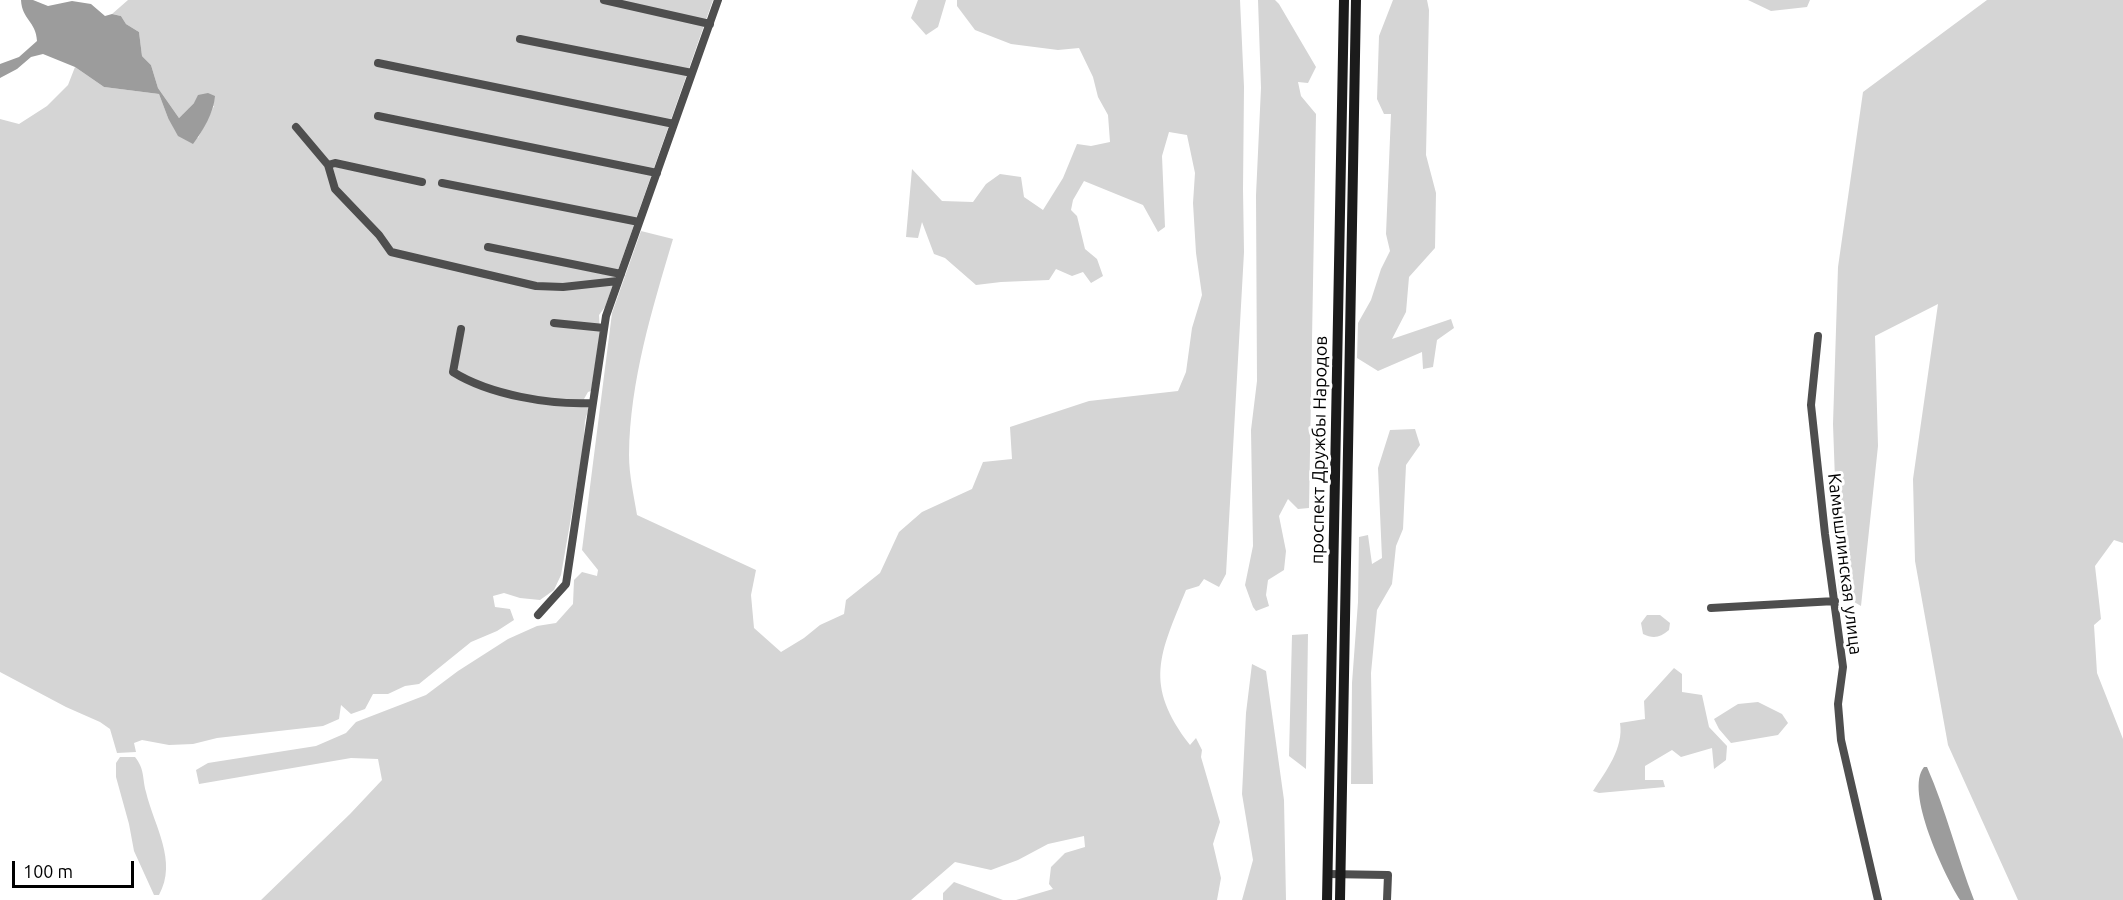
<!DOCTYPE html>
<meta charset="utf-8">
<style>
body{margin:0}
#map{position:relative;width:2123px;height:900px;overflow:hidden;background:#fff;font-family:Ubuntu,sans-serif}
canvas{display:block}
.scale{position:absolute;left:12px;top:861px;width:122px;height:27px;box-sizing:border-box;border:3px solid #000;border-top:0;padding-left:8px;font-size:18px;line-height:21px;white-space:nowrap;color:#000;-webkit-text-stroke:4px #fff;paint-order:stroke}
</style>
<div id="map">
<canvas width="2123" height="900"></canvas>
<div class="scale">100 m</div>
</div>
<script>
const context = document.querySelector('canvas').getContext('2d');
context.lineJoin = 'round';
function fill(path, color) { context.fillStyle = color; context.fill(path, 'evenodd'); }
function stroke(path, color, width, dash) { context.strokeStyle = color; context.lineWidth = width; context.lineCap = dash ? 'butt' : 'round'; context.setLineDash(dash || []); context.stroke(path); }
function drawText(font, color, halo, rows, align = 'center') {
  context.font = font + ' Ubuntu,sans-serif'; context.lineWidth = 6; context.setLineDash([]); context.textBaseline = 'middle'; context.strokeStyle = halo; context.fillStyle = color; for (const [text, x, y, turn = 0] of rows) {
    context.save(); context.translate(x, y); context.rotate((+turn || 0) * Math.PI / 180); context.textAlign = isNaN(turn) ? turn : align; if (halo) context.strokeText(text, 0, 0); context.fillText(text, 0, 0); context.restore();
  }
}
const green = new Path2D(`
 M 128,0 L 713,0 L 605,307 L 599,315 L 600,333 L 591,391 L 588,392 L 584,399 L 589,407 L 585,421 L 583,449 L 561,575 L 554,590 L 540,600 L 520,598 L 504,593 L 493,596 L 495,607 L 510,609 L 514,620 L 497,631 L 471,642 L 419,684 L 405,686 L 388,694 L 373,694 L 365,709 L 351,714 L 341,705 L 339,719 L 323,726 L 217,738 L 193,744 L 169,745 L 142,740 L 134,743 L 136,752 L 117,753 L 110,729 L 100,722 L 66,707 L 0,672 L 0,119 L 19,124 L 47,106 L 68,85 L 75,67 L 104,87 L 159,94 L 168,118 L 198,138 L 214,106 L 194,103 L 179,118 L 158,88 L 151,65 L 142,56 L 139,32 L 126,24 L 121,16 L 112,14 Z
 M 918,0 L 946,0 L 938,27 L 926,35 L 911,18 Z
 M 957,0 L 1240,0 L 1244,87 L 1243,189 L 1244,252 L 1226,574 L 1219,587 L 1204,579 L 1199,586 L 1186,590 C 1160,654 1143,684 1190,745 L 1196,738 L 1202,750 L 1201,757 L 1220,822 L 1213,844 L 1221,878 L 1217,900 L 1016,900 L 1053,889 L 1049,884 L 1051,867 L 1065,853 L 1085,847 L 1084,836 L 1048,844 L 1018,860 L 991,870 L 955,862 L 911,900 L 261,900 L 350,814 L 382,780 L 378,759 L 351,758 L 199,784 L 196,770 L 208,763 L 316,746 L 346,733 L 356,722 L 426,695 L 458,671 L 508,639 L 537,626 L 556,623 L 573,604 L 574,580 L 582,572 L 597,576 L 598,570 L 582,550 L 612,313 L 641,231 L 673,239 C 652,310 630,380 629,455 C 629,475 634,496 637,515 L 756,570 L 751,595 L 754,628 L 781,652 L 804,638 L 820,625 L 844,614 L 846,600 L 880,573 L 899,532 L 922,512 L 972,489 L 983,462 L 1012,459 L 1010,427 L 1089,401 L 1178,391 L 1186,372 L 1192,328 L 1202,295 L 1196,253 L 1193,203 L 1195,173 L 1187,135 L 1169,132 L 1162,156 L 1165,227 L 1158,232 L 1143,205 L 1084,181 L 1073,200 L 1071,210 L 1077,216 L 1085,249 L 1097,259 L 1103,276 L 1091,283 L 1083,272 L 1072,276 L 1056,269 L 1049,280 L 1001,282 L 976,285 L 945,258 L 934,254 L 922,222 L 918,238 L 906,237 L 912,169 L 942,201 L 973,202 L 986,184 L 1000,174 L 1021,177 L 1024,197 L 1043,210 L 1063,178 L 1077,144 L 1091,146 L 1110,142 L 1108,115 L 1098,97 L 1093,77 L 1079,48 L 1058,50 L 1011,44 L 975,30 L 957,6 Z
 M 1258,0 L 1275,0 L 1279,4 L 1316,67 L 1308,83 L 1298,82 L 1301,96 L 1316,114 L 1309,508 L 1298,509 L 1288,499 L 1279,516 L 1286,551 L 1284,570 L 1268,580 L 1266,595 L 1269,606 L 1256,611 L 1253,607 L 1245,585 L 1253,546 L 1251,430 L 1257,381 L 1256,195 L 1261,88 Z
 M 1393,0 L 1427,0 L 1429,10 L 1426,155 L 1436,193 L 1435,248 L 1409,277 L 1406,312 L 1392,339 L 1451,319 L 1454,328 L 1437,340 L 1433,367 L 1423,369 L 1422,352 L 1378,371 L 1357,358 L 1358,323 L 1371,300 L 1381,269 L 1390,251 L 1386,234 L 1391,114 L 1384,114 L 1377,99 L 1379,36 Z
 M 1748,0 L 1810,0 L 1807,7 L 1771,11 Z
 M 1987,0 L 2123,0 L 2123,543 L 2114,540 L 2095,566 L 2101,619 L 2094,625 L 2097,673 L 2123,739 L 2123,900 L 2018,900 L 1948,745 L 1915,561 L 1913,479 L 1938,304 L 1875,336 L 1878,446 L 1861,606 L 1839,593 L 1833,424 L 1838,267 L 1863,92 Z
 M 1415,429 L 1420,445 L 1406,465 L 1403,529 L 1396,546 L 1392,584 L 1377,610 L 1371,673 L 1373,784 L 1351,784 L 1352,683 L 1358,602 L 1359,537 L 1368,535 L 1372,564 L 1382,558 L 1378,468 L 1390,430 Z
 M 1647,615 L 1660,615 L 1670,623 L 1669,630 C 1660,638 1653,639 1643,634 L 1641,623 Z
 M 1308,634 L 1306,769 L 1289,756 L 1292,635 Z
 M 1252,664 L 1266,671 L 1284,800 L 1286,900 L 1242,900 L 1253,860 L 1242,794 L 1246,713 Z
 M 1674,668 L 1682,674 L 1682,692 L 1702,695 L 1709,727 L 1727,746 L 1726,760 L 1714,769 L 1712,748 L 1681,757 L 1672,750 L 1645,766 L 1645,780 L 1663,780 L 1665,787 L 1599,793 L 1593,791 C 1606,771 1624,748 1620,723 L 1645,719 L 1644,701 Z
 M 1758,702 L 1782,714 L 1788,723 L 1778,735 L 1731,743 L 1719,729 L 1714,719 L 1738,704 Z
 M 120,757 L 135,757 C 145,770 142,777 146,792 C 154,826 178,861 159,895 L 154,895 L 134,851 L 129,824 L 116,777 L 116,763 Z
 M 954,882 L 1003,900 L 943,900 L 943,893 Z`);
const water = new Path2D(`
 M 21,0 L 33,0 L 48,6 L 72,1 L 91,4 L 105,16 L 112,14 L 121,16 L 126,24 L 139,32 L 142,56 L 151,65 L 158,88 L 179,118 L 194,103 L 198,95 L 208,93 L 215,96 C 214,112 203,131 193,144 L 178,136 L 168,118 L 159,94 L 104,87 L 75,67 L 43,54 L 31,57 L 17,69 L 0,78 L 0,64 L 19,57 L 37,41 C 36,21 22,20 21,0 Z
 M 1924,767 L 1927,767 C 1946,810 1957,856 1974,900 L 1960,900 C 1945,876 1904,791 1924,767 Z`);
const street = new Path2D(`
 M 604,0 L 710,24
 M 520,39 L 692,73
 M 378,63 L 674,124
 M 378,116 L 657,173
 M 296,127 L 328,165 L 335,189 L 379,235 L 391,252 L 536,286 L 563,287 L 618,281
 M 328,165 L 335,163 L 422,182
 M 442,183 L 639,222
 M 488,247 L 621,274
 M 554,323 L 604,328
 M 461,329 L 453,372 C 490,395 550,405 593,403
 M 1818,336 L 1811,405 L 1825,534 L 1843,667 L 1838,704 L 1841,740 L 1878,900
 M 1711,608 L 1835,601
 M 538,615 L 566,584 L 606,316 L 718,0
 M 1327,874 L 1388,875 L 1387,900`);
const secondary = new Path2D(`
 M 1327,900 L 1344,0
 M 1340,900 L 1356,0`);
const streetNames = [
 ["проспект Дружбы Народов",1319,450,-89],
 ["Камышлинская улица",1845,564,83]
];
fill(green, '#d5d5d5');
fill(water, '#9c9c9c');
stroke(street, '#4e4e4e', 8);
stroke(secondary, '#1b1b1b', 10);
drawText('18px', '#000', '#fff', streetNames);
</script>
